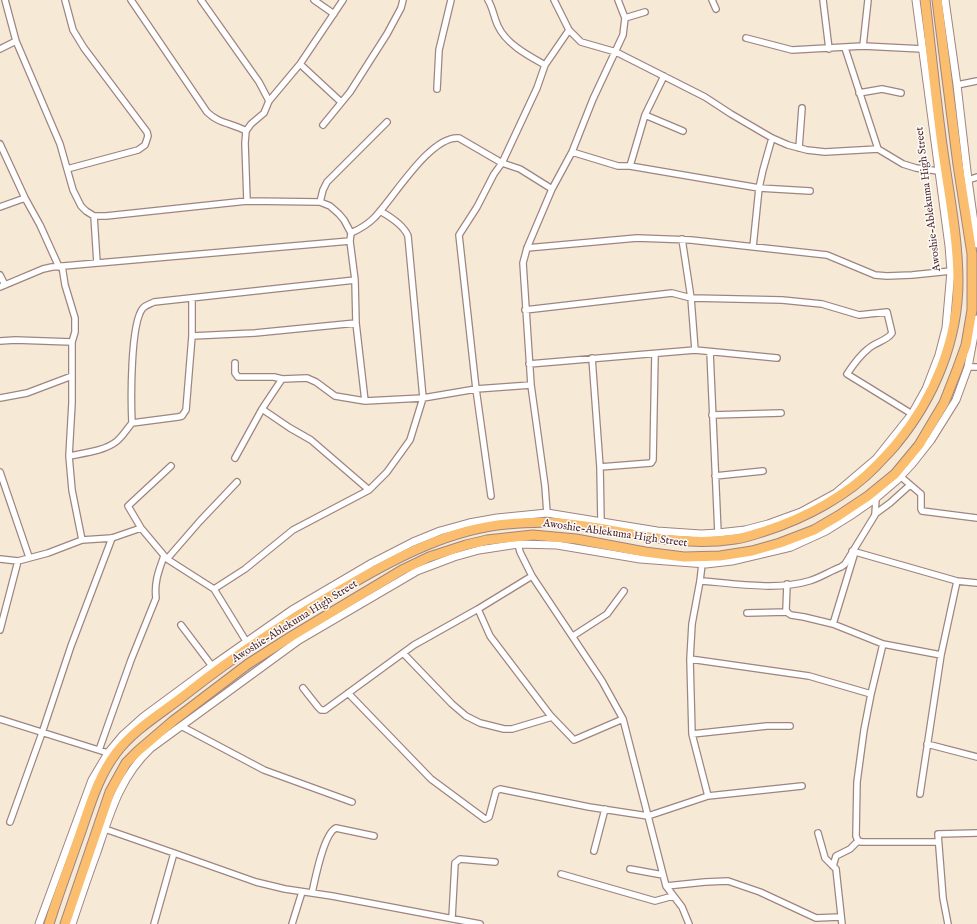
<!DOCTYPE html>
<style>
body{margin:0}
canvas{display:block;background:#f6ead6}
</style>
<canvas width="977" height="924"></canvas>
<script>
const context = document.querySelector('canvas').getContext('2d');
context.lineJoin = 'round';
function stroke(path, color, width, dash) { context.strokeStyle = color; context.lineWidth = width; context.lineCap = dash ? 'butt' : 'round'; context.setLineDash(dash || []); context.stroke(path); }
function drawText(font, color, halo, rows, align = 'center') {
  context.font = font + ' "IM FELL English",serif'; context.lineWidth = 3; context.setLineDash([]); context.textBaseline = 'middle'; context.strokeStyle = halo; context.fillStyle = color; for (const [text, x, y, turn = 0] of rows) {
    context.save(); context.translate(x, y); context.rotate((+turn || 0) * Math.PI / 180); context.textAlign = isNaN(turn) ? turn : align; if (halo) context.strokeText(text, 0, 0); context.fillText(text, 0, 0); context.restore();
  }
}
const minor = new Path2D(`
 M 5,0 L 16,41 L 60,144 L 73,190 L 81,206 L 86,211 L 94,216 L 106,216 L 247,201 L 320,202 L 330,206 L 339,214 L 344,220 L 351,233 L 350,241 L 355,280 L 356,323 L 365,401
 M 65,0 L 73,30 L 84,48 L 147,132 L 148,136 L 145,145 L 138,150 L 67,169
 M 131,0 L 207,112 C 219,124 232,123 246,131
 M 201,0 L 259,82 L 269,101
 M 314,0 L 334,14
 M 488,0 C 493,8 494,18 498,26 C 506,44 529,56 545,65
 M 554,0 L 569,30 L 581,42 L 616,52 L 705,97 L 731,114 L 772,138 L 788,145 L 807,150 L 825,152 L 878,149 L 903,164 L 916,168 L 938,171
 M 712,0 L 716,9
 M 823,0 L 829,49
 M 625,18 L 645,12
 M 746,38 L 792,50 L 863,46 L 923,49
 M 863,46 L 868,0
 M 845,48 L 878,149
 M 0,49 L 16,41
 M 300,64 L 341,102
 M 957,85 L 977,81
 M 437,89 L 439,50 L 451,0
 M 859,93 L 882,89 L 901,93
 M 645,115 L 683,131
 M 323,125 L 350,92 L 387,34 L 401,8 L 403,0
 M 0,144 L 25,198 L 40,225 L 59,267
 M 799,148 L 802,108
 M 572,152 L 618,166 L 630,166 L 759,188 L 810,191
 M 630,166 L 645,115 L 664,76
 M 968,180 L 977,177
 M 247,201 L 245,143 L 246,131 L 251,124 L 264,113 L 269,101 L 300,64 L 343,0
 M 320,202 L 323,190 L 327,182 L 387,122
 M 0,207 L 25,198
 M 94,216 L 97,263
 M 351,233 C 360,229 367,225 374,218 C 393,199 430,135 459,138 L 502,163 L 520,169 L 552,189
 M 682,239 L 691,298 L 695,350
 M 753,247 L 759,188 L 763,170 L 772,138
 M 527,248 L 637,238 L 691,240 L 827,255 L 875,275 L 887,276 L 912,275 L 951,271
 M 62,266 L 65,285 L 75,318 L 75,332 L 72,342 L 72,403 L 69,456 L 72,490 L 82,540
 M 0,275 L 5,285
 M 0,287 L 43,269 L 52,267 L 350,241
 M 525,310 L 672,293 L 691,298 L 782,300 L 822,304 L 859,315 L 887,312 L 892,333 C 887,341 875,342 868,349 C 859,356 853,365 847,374 L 912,414
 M 192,336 L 255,333 L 356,323
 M 0,341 L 15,340 L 72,342
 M 710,352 L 718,533
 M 592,358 L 600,467 L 601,521
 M 235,363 L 235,373 L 238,377 L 274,377 L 282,379 L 307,378 L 316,382 L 335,396 L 365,401 L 423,398 L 476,389 L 531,385
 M 529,364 L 695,350 L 777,358
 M 968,367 L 977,367
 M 0,398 L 27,393 L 72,376
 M 262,409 L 290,428 L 311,440 L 369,490
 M 712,415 L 781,413
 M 132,423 L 178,417 L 182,416 L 186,410 L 192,336 L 192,298
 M 69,456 C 84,453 105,451 117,441 C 123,436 127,429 132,423 C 131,402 130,323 143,308 C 146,305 150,304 154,302 L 355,280
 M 235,458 L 262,409 L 282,379
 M 171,466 L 128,506 L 141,528 L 167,559 L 214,589 L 246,641
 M 600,467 L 651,463 L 653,460 L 655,354
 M 0,472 L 29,557
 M 715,476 L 763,471
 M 900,476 L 921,494 L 921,509 L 922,511 L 977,518
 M 491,496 L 476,389 L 459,235 L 477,207 L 494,174 L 502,163 L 537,88 L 545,65 L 569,30
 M 547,513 L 545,486 L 531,385 L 523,263 L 527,248 L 552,189 L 572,152 L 593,99 L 623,35 L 625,18 L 618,0
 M 875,514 L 890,503 L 910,485
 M 518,544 L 520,552 L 532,576 L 602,681 L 623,719 L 666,886 L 682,907 L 689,924
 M 852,551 L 957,581 L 977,583
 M 0,559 L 18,561 L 48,553 L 82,540 L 112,538 L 141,528
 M 167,559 L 200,521 L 237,482
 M 702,564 L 700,581 L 692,624 L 690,659 L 692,734 L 708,796
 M 700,581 C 735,583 776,591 809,581 C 820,578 830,571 841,567 L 845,564 L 875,515 L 876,498
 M 787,584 L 786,610 L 788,613 L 791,615 L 804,617 L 833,624 L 883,644 L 941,655
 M 214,589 L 245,569 L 293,530 L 369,490 L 387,472 L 410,440 L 423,398 L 408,236 C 404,226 389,216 380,211
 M 478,609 L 490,636 L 550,715 L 574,740 L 623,719
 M 747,613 L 787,612
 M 833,624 L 855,552
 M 181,625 L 212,666
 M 0,630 L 18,561
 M 573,636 L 607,614 L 624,591
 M 403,653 L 452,704 L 466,716 L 480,723 L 504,729 L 512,729 L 552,717
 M 690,659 L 809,676 L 871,694
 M 303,688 L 318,707 L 321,710 L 325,710 L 414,645 L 478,609 L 532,576
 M 348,693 L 431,779 L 485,819 L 489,817 L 496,791 L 500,789 L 589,807 L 648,816 L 708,796 L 802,786
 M 0,719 L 108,753
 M 181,726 L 264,770 L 352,802
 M 692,734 L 767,726 L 790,726
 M 927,744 L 977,757
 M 99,750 L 131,660 L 156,598 C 154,582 159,570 164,556
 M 920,794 L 941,655 L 957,581
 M 10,822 L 42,733 L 71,646 L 112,538
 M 105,829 L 174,853 L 154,924
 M 818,833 L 825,858 L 836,869 L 842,924
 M 858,841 L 856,836 L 857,782 L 864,730 L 871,694 L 883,644
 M 858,841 L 862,842 L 938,842
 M 594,851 L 605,809
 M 174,853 L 256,882 L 285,889 L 332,896 L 480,924
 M 833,866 L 836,856 L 850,849 L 858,841
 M 630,869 L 663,875
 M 561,874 L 655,901 L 673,896
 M 666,886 L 705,882 L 728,881 L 760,892 L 816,918 L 840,917
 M 312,893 C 315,879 324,833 336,828 L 374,836
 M 452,918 L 455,863 L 460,859 L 495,862
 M 292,924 L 302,892
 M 948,924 L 943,898 L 938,834 L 977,833`);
const tertiary = new Path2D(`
 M 945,0 L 957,85 L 968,180 L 977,244
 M 39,924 L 92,780 L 108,753 L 123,735 L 143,717 L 212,666 L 292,610 L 372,563 L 413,542 L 440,531 L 469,523 L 497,518 L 547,513 L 657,531 L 701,534 L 718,533 L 745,530 L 768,524 L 801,512 L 836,493 L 876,459 L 912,414 L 926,389 L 939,355 L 946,328 L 951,271 L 949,246 L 916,0
 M 72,924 C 80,900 88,876 97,852 C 110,813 120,777 151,748 L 299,640 L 417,571 L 454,557 L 479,550 L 518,544 L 557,545 L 640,559 L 706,564 L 732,561 L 791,547 L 826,531 L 850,516 L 876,498 L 897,480 L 912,464 L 931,440 L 956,400 L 968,367 L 977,319`);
const primary = new Path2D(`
 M 49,924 C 58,895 69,866 79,837 C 89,809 97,778 116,753 C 134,729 162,713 186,694 C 238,653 293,617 351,584 C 399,556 451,529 507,524 C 528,522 548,521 569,524 C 626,530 676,548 735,539 C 745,538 755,534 765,531 C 805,518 847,496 876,466 C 883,458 891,451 897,443 C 934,398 958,340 958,281 C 958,240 949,194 943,152 C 936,102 931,51 925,0
 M 65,924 L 110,792 L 126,763 L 138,751 L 173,721 L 248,664 L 292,636 L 402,570 L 429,557 L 466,545 L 487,540 L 533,535 L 576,539 L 645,552 L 684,557 L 720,556 L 752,551 L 780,543 L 814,530 L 838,516 L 868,496 L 895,474 L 919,445 L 944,403 L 957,370 L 966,345 L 972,310 L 972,254 L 958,165 L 937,0`);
const streetNames = [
 ["Awoshie-Ablekuma High Street",929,199,-97],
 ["Awoshie-Ablekuma High Street",615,534,8],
 ["Awoshie-Ablekuma High Street",295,622,-32]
];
stroke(minor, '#a08480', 8);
stroke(tertiary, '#a08480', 9);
stroke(primary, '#a08480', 11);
stroke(minor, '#fff', 5.5);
stroke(tertiary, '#fff', 7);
stroke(primary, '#fbbd6e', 9);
drawText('11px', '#4a1f2b', '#fdfcf7', streetNames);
</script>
